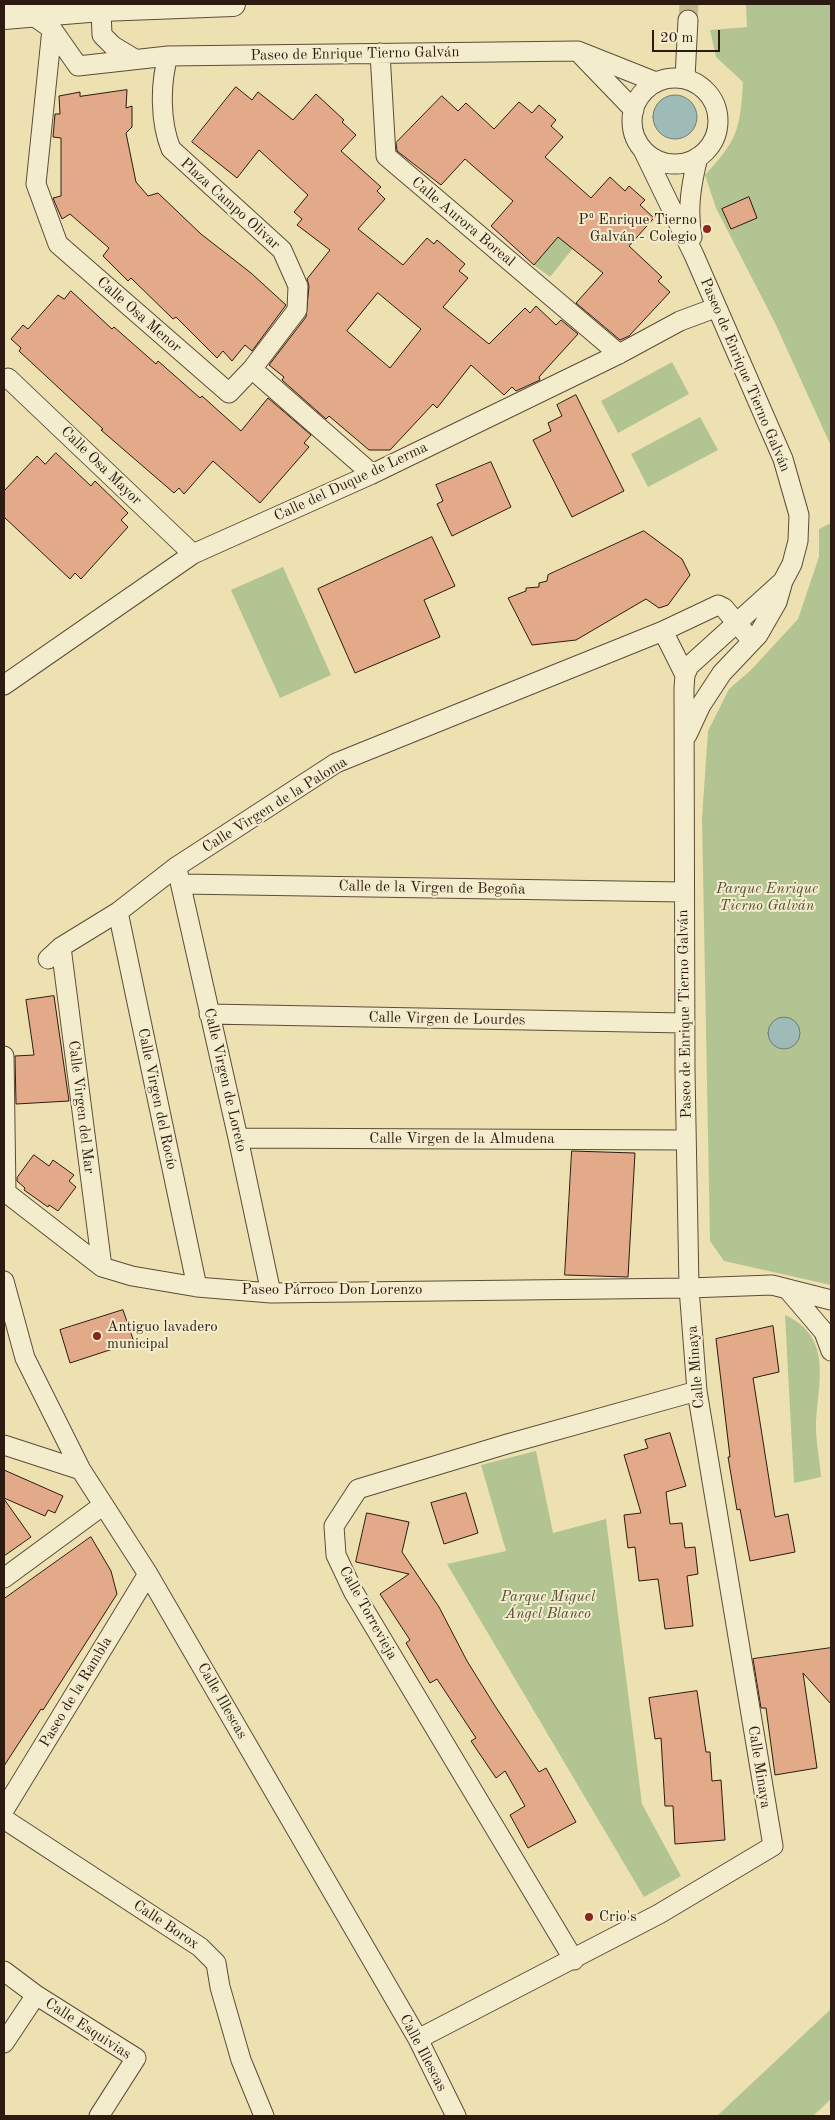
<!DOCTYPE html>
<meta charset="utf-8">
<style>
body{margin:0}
#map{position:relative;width:835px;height:2120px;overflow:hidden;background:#ede1b2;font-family:"Old Standard TT",serif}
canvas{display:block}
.frame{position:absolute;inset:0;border:5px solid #2d1a11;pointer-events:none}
.scale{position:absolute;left:652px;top:30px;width:68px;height:22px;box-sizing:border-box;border:2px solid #2d1a11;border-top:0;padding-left:6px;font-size:15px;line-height:18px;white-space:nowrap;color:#2d1a11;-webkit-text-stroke:4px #f3eccd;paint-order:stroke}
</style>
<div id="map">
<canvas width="835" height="2120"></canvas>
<div class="frame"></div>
<div class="scale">20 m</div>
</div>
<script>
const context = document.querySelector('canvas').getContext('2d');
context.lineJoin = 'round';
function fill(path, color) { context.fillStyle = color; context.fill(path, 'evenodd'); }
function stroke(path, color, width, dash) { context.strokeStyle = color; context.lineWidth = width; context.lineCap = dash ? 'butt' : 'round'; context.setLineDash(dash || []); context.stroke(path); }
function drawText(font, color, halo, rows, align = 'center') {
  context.font = font + ' "Old Standard TT",serif'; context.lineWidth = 4; context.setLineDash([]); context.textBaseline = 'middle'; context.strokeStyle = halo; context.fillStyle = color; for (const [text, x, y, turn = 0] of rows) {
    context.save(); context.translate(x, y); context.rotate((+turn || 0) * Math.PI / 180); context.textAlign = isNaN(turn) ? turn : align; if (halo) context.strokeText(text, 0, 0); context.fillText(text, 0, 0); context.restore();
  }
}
const green = new Path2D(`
 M 831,4 L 831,446 L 775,323 L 716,208 L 705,175 C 738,139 740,130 743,82 L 716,57 L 710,30 L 747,27 L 746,5 Z
 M 550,235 L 578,242 L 550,277 L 534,265 L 547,250 L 542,244 Z
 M 672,362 L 689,394 L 618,433 L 601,401 Z
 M 700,417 L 718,450 L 648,487 L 631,454 Z
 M 831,523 L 831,1285 L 724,1261 L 710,1241 L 702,818 L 708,731 L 729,689 L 751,670 L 798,619 L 819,557 L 819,529 Z
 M 283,567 L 331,675 L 280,698 L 231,590 Z
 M 785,1315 C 835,1338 817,1385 816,1427 C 816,1444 820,1460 821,1477 L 794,1483 Z
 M 536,1451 L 553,1533 L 606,1519 L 642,1804 L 681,1876 L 644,1897 L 447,1564 L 506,1551 L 481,1465 Z
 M 831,2009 L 831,2099 L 813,2116 L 717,2116 Z`);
const water = new Path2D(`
 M653 117a22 22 0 1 1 44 0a22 22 0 1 1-44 0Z
 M768 1033a16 16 0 1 1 32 0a16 16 0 1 1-32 0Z`);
const building = new Path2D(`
 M 236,87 L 252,100 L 258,92 L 293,120 L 316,94 L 344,120 L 342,122 L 356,135 L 341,151 L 381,187 L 377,191 L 385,199 L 358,229 L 403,265 L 427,238 L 434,244 L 437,240 L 465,264 L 459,271 L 468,278 L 443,307 L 489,344 L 525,308 L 530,313 L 536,306 L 556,325 L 561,320 L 578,334 L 539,377 L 540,380 L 516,391 L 512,387 L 504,395 L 471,365 L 437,408 L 433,404 L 390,450 L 369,450 L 329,416 L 326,419 L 282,380 L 284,377 L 269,365 L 306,317 L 309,286 L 307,279 L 330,250 L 297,225 L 302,219 L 294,212 L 308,195 L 259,150 L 237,178 L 192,142 ZM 378,293 L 421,329 L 390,368 L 347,331 Z
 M 127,90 L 126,108 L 132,106 L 132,127 L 126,133 L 136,182 L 148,196 L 158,193 L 201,234 L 251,273 L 286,305 L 252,351 L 245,345 L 232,361 L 223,351 L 217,358 L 176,317 L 173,319 L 131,278 L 128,281 L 103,256 L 109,248 L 70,214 L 62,219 L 55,203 L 53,198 L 61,196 L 61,138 L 53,137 L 55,114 L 60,114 L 59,96 L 80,92 L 80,96 Z
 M 442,96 L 458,111 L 466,103 L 494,129 L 519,102 L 532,113 L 539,105 L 556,120 L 551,126 L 563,137 L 545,157 L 591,198 L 610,177 L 625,191 L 629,186 L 645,200 L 640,205 L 654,218 L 629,246 L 662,277 L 658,281 L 670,292 L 629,336 L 620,340 L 576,303 L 603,273 L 558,237 L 534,265 L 491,226 L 513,201 L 465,159 L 441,185 L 397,151 L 396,143 Z
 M 749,197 L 757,218 L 731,229 L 722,209 Z
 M 71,291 L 112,329 L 114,327 L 156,364 L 158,361 L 200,398 L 202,396 L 241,431 L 268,398 L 311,435 L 304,443 L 309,447 L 260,503 L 213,461 L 184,494 L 179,488 L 174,493 L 101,430 L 103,429 L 19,351 L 21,348 L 11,339 L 23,325 L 28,329 L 58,295 L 64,299 Z
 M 576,395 L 624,491 L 572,517 L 533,440 L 551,431 L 548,423 L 562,416 L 557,405 Z
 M 56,453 L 91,486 L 95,481 L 128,513 L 121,520 L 128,527 L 81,579 L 75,573 L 70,579 L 4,517 L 4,491 L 37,456 L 45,464 Z
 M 491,462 L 511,507 L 452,536 L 437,504 L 443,501 L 436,485 Z
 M 644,531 L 682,559 L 690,575 L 668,605 L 659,608 L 646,599 L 576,640 L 532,645 L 508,598 L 526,591 L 526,588 L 539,587 L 539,583 L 547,581 L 548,575 Z
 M 432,537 L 455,586 L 424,600 L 440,637 L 355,673 L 318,589 Z
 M 54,996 L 69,1101 L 16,1104 L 15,1056 L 34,1055 L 26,1000 Z
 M 572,1151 L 635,1153 L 628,1277 L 565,1275 Z
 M 34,1155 L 49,1166 L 53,1160 L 74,1175 L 69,1181 L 76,1187 L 58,1211 L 49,1205 L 48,1207 L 24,1190 L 25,1188 L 17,1181 L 17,1178 Z
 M 123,1310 L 134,1342 L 70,1363 L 60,1330 Z
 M 773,1326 L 779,1372 L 753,1378 L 775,1517 L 788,1514 L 795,1552 L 750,1561 L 740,1509 L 737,1510 L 728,1457 L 730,1457 L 716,1339 Z
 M 670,1433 L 686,1486 L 666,1492 L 670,1524 L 682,1523 L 685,1548 L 695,1547 L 698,1574 L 687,1576 L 693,1626 L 665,1629 L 658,1579 L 639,1581 L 635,1547 L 628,1548 L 624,1515 L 641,1513 L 624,1455 L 648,1448 L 645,1440 Z
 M 4,1470 L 63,1496 L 55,1513 L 48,1510 L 45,1516 L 4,1498 Z
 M 466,1493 L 478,1533 L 444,1544 L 431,1503 Z
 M 4,1499 L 31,1537 L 4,1556 Z
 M 367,1513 L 409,1522 L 402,1552 L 439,1607 L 467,1661 L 495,1706 L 539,1772 L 546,1768 L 576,1822 L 528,1848 L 510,1815 L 525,1806 L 505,1771 L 496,1778 L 471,1741 L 476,1738 L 437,1679 L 430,1683 L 406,1643 L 410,1640 L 380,1594 L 409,1574 L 356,1562 Z
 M 91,1537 L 111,1571 L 117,1594 L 43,1710 L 41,1709 L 4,1766 L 4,1599 Z
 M 831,1648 L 831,1704 L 803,1673 L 817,1768 L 775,1775 L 766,1708 L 761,1708 L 753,1659 Z
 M 697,1691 L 706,1752 L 710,1752 L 712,1781 L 721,1780 L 725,1840 L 675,1844 L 673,1806 L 665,1806 L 661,1738 L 655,1739 L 649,1698 Z`);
const minorTunnel = new Path2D(`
 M 688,20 L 689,4`);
const minor = new Path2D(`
 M 101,9 L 102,35 L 113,46 L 133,58
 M 32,15 L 52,29 L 78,66 L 168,56 L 578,51 L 656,82
 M 52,29 L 36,184 L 58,244 L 229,393 L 252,369 L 372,474
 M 380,53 L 386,156 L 619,354
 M 168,56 C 160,84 160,122 171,149 L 282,250 L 298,286 L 297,310 L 252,369
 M 582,56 L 634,110
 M 685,78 L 688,20
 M632 121a43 43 0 1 1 86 0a43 43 0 1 1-86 0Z
 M 643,150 L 694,255 L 783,459 L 799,515 L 798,541 L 792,564 L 783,581 L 777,602 L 758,635 L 722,673 L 701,705 L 687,735
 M 692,237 C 687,209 691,185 698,157
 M 8,378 L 193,554
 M 663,631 L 685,675
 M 4,685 L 193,554 L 372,474 L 619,354 L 680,321 L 715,308
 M 178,873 L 238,1138 L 271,1293
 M 181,884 L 683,892
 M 118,912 L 197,1287
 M 61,947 L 102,1267
 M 48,959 L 61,947 L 118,912 L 176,867 L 336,763 L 663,631 L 718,605 L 724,608 L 752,641
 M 209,1014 L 684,1023
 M 4,1056 L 6,1193
 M 238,1138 L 686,1140
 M 4,1191 L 102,1267 L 132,1276 L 197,1287 L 271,1293 L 689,1288 L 772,1285 L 831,1300
 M 4,1281 L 25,1358 L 81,1470 L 148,1574 L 418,2039 L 456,2116
 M 789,1291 L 824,1332 L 831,1351
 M 4,1445 L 81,1470
 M 4,1578 L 102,1506
 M 4,1810 L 148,1574
 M 4,1819 L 200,1947 L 216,1963 L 220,1987 L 241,2060 L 264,2116
 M 574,1960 L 353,1591 L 336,1555 L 334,1526 L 358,1489 L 507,1444 L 697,1391
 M 4,1971 L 36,1995 L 4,2043
 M 36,1995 L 136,2058 L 99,2116
 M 418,2039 L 659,1914 L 773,1846 L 697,1391 L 689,1288 L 685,1070 L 684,688 L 685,675 L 689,666 L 783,581`);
const tertiary = new Path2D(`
 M 4,17 L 101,9 L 233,4`);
const markers = [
 [707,229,5,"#8f2418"],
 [97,1336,5,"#8f2418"],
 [589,1917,5,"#8f2418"]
];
const streetNames = [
 ["Paseo de Enrique Tierno Galván",355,54,-1],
 ["Plaza Campo Olivar",230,204,42],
 ["Calle Aurora Boreal",463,222,40],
 ["Calle Osa Menor",139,315,41],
 ["Paseo de Enrique Tierno Galván",745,375,67],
 ["Calle Osa Mayor",101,466,44],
 ["Calle del Duque de Lerma",351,482,-25],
 ["Calle Virgen de la Paloma",275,805,-32],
 ["Calle de la Virgen de Begoña",432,888,1],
 ["Paseo de Enrique Tierno Galván",685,1014,-91],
 ["Calle Virgen de Lourdes",447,1019,1],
 ["Calle Virgen de Loreto",225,1080,77],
 ["Calle Virgen del Rocío",157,1099,78],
 ["Calle Virgen del Mar",81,1107,83],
 ["Calle Virgen de la Almudena",462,1139],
 ["Paseo Párroco Don Lorenzo",332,1290],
 ["Calle Minaya",696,1367,-95],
 ["Calle Torrevieja",368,1613,61],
 ["Paseo de la Rambla",76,1692,-59],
 ["Calle Illescas",222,1701,60],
 ["Calle Minaya",759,1767,81],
 ["Calle Borox",166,1925,34],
 ["Calle Esquivias",88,2029,33],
 ["Calle Illescas",423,2053,62]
];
const poiNames = [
 ["Pº Enrique Tierno",697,220,"right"],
 ["Galván - Colegio",697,237,"right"],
 ["Antiguo lavadero",107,1327],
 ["municipal",107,1344],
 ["Crio's",599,1917]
];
const parkNames = [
 ["Parque Enrique",767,889],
 ["Tierno Galván",767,906],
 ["Parque Miguel",548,1597],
 ["Ángel Blanco",548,1614]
];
fill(green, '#b2c491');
fill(water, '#9ebbb7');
stroke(water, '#717b75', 1);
fill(building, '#e3aa89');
stroke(building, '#2d1a11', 1);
stroke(minorTunnel, '#c7b992', 19, [19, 9]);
stroke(minor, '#5d4c39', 21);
stroke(tertiary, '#5d4c39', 26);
stroke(minor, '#f3eccd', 19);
stroke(tertiary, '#f3eccd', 24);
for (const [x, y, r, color] of markers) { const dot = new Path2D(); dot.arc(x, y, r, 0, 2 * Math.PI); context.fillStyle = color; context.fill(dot); stroke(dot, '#f3eccd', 2); }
drawText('15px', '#2d1a11', '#f3eccd', streetNames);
drawText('15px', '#2d1a11', '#f3eccd', poiNames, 'left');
drawText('italic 15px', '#554d37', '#f3eccd', parkNames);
</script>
